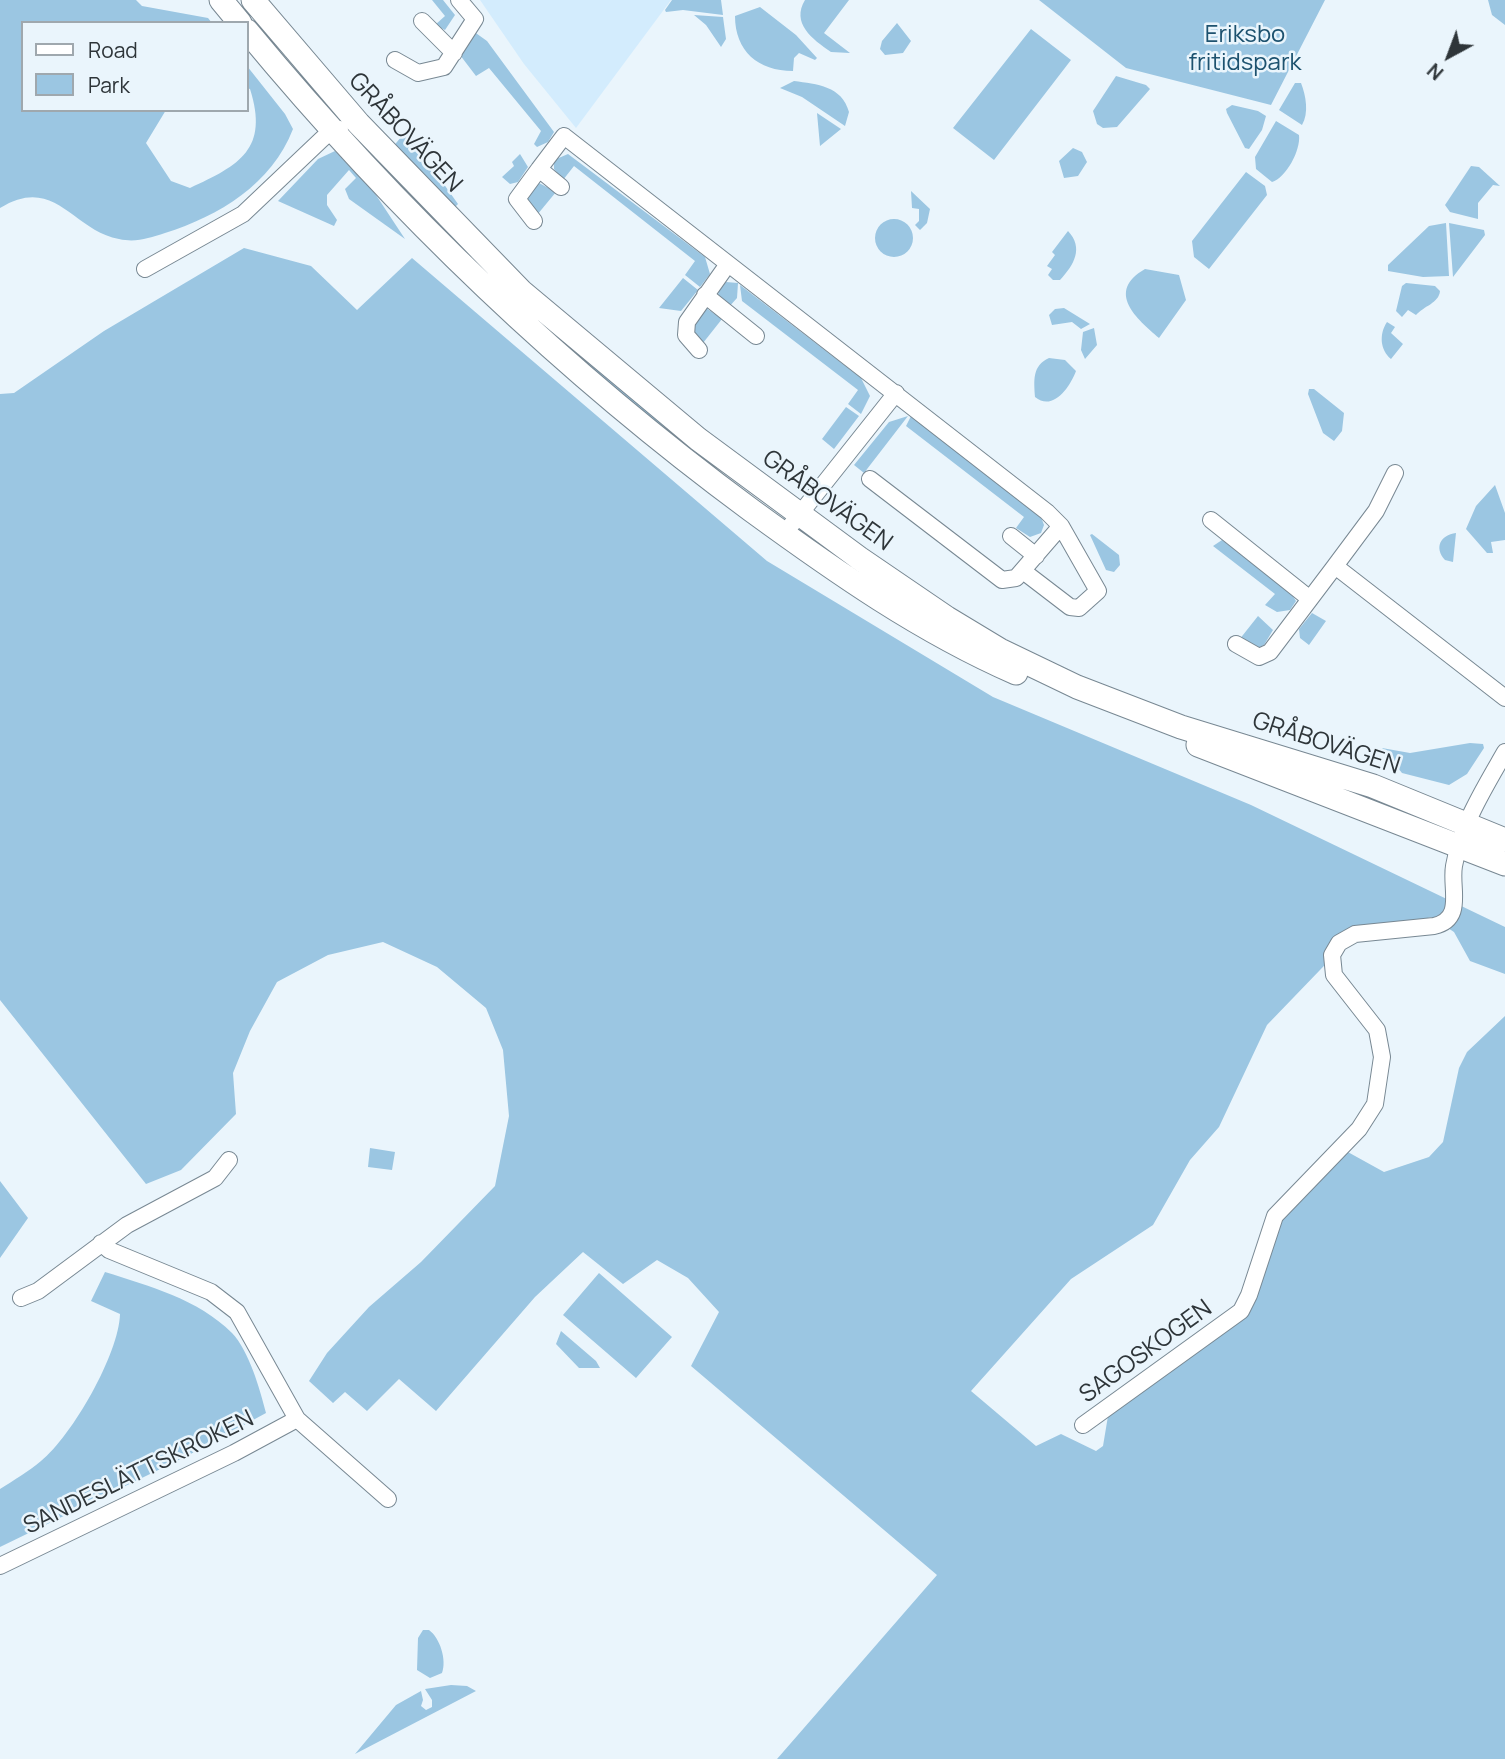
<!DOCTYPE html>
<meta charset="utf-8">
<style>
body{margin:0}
#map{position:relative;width:1505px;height:1759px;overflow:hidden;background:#eaf5fc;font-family:Manrope,sans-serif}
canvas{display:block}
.legend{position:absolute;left:21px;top:21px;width:228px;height:91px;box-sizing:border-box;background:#eaf5fc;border:2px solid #9fa8ae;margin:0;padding:9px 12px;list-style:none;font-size:21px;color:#2e3539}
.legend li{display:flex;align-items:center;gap:14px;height:35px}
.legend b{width:35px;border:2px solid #9fa8ae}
.north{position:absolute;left:1414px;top:21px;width:70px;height:70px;-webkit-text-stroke:5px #eaf5fc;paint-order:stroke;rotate:221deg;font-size:19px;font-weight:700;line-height:28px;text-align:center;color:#2e3539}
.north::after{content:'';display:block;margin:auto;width:24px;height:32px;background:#2e3539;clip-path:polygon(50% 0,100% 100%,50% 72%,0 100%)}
</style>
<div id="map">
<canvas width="1505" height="1759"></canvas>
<ul class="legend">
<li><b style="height:9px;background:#fff"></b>Road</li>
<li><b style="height:19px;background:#9bc6e2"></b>Park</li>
</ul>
<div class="north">N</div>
</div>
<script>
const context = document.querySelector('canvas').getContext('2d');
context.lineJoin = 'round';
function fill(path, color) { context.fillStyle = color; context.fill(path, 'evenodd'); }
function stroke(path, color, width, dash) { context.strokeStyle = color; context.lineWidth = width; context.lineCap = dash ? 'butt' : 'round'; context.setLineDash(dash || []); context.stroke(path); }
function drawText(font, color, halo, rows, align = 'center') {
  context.font = font + ' Manrope,sans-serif'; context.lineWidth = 5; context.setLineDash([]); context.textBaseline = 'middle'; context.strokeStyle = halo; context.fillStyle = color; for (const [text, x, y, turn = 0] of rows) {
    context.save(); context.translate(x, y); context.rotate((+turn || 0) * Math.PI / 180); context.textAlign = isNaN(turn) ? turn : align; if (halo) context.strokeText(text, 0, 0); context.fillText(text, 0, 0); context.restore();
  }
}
const built = new Path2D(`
 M 480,0 L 671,0 L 576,128 L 524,64 Z`);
const green = new Path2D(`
 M 0,0 L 136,0 L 142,6 L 208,18 L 212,23 L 23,23 L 23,110 L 166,110 L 146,143 L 171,181 L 190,188 C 240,165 269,149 250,89 L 247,88 L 247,66 L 285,114 L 293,129 C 272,184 219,216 165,233 C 149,238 136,243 119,239 C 72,230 55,174 0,208 Z
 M 432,0 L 443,0 L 455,15 L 445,30 L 435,25 L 445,16 Z
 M 672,0 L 721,0 L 723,15 L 683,10 L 666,12 L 665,10 Z
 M 805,0 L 849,0 L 824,33 L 850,53 L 831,52 C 812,39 791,23 805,0 Z
 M 1039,0 L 1325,0 L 1271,105 L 1126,68 Z
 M 1488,0 L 1505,0 L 1505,25 L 1492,15 Z
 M 760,7 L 796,35 L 817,58 L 815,60 L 799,53 L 794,58 L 793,71 C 758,71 735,51 735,16 Z
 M 694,15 L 723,17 L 726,39 L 721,47 L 706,25 Z
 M 897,23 L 911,41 L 903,53 L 885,55 L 880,49 L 882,41 Z
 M 1031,29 L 1071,60 L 994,160 L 953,128 Z
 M 473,31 L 487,41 L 554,132 L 548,142 L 537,147 L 534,144 L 541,131 L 489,68 L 476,76 L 460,55 Z
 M 1116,76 L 1146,85 L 1150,89 L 1117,127 L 1103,128 L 1097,124 L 1093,111 Z
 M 794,81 C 817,84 842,86 849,112 L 845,126 L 802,97 L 780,88 Z
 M 1295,83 L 1301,83 C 1306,96 1309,113 1302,125 L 1279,110 Z
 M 1232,105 L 1258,111 L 1266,116 L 1262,130 L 1249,149 L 1245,148 L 1227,113 L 1226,109 Z
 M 817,113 L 841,129 L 820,146 Z
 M 1276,121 L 1299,135 C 1301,150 1286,178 1272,182 L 1256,169 L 1255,157 Z
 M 406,131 L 458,204 L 455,207 L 392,148 Z
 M 1073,148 L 1082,152 L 1087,162 L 1078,176 L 1064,178 L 1059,161 Z
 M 335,151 L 374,192 L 405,239 L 349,199 L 345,189 L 356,178 L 349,170 L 327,195 L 327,205 L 337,220 L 334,226 L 278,201 L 318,159 Z
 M 520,154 L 528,167 L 518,182 L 510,184 L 502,177 L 514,166 L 512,162 Z
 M 568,154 L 705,257 L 710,274 L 700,287 L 685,275 L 695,261 L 574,166 L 563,180 L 554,169 L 554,160 Z
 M 1471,166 L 1479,167 L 1500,186 L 1493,185 L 1478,203 L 1478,219 L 1450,212 L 1445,205 Z
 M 1246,172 L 1265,186 L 1267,195 L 1209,269 L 1194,257 L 1192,241 Z
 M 539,183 L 556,192 L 537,215 L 529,210 L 527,198 Z
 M 911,191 L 930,209 L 927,223 L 920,230 L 915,225 L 919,221 L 919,209 L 912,208 Z
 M875 238a19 19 0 1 1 38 0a19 19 0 1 1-38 0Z
 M 1446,223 L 1449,276 L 1423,277 L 1388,271 L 1388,265 L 1429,226 Z
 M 1449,223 L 1484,230 L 1485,235 L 1453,277 Z
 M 1068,231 C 1084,248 1074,265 1060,280 L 1053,280 L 1048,275 L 1052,269 L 1047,266 L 1055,255 L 1052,252 Z
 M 453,240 L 682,438 L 678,444 L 562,348 Z
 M 244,248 L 311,266 L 357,310 L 412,258 L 767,561 L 993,697 L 1251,805 L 1505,927 L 1505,974 L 1470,961 L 1454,932 L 1431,917 L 1346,943 L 1267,1025 L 1219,1127 L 1190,1160 L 1153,1225 L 1071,1279 L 971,1391 L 1036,1446 L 1061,1434 L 1096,1451 L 1103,1446 L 1108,1416 L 1241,1319 L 1276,1222 L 1346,1151 L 1384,1172 L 1429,1157 L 1443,1142 L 1459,1068 L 1467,1052 L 1505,1016 L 1505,1759 L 777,1759 L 937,1575 L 691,1366 L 719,1312 L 688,1278 L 657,1260 L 623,1284 L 583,1252 L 535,1297 L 436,1411 L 399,1379 L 367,1411 L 345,1392 L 333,1403 L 309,1381 L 327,1353 L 369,1307 L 421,1262 L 495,1186 L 509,1116 L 503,1050 L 486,1008 L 437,967 L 383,942 L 328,955 L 277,982 L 250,1031 L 233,1073 L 236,1114 L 181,1170 L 146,1184 L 0,1000 L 0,394 L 14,393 L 104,331 Z
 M 1145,269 L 1179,275 L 1186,300 L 1159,338 C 1137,319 1105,292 1145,269 Z
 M 683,278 L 698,290 L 681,311 L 659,308 Z
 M 726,282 L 738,283 L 737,298 L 728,308 L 718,296 L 719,290 Z
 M 1406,283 L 1435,286 L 1440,291 C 1439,303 1424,306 1416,315 L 1408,310 L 1402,317 L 1396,311 L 1402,286 Z
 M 740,285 L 861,378 L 870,396 L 861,414 L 848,404 L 858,390 L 742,301 Z
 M 706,308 L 722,319 L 703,343 L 695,336 L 693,324 Z
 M 1064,308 L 1090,324 L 1081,329 L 1072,322 L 1052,325 L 1049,315 L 1055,309 Z
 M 1387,322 L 1395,327 L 1391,333 L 1403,344 L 1391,359 C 1380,350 1379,334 1387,322 Z
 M 1094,328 L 1097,345 L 1085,359 L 1081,350 L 1083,332 Z
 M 1049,358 L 1065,360 L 1076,371 C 1070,387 1053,412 1035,397 C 1034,380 1032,366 1049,358 Z
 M 1314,389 L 1344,413 L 1342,431 L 1334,441 L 1323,433 L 1308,394 L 1309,389 Z
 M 846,407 L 859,416 L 834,449 L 822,439 Z
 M 908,416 L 864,473 L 854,465 L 889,422 Z
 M 911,416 L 1041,517 L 1044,525 L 1041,533 L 1030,537 L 1016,528 L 1024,517 L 906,426 Z
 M 1495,485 L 1505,513 L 1505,540 L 1491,542 L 1493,553 L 1487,553 L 1466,529 L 1476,506 Z
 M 1456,533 L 1453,562 L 1445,560 C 1434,548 1440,535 1456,533 Z
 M 1092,534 L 1119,555 L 1120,565 L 1114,572 L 1106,570 L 1090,535 Z
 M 1222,540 L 1289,590 L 1296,601 L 1290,610 L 1277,612 L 1265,605 L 1275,594 L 1213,546 Z
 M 1312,613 L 1326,621 L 1309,645 L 1300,638 L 1299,629 Z
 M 1258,616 L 1273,630 L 1264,645 L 1256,649 L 1239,640 Z
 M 1470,743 L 1483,744 L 1484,748 L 1467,774 L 1449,785 L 1402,773 L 1382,748 L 1410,753 Z
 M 370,1148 L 395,1152 L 392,1170 L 368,1167 Z
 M 0,1181 L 28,1218 L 0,1258 Z
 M 105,1272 C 149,1286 198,1299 232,1333 C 249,1351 260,1389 266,1413 L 185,1457 L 0,1547 L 0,1489 C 14,1480 28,1472 41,1461 C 72,1436 119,1354 120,1314 L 91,1301 Z
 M 599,1273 L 672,1337 L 636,1378 L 563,1315 Z
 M 561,1331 L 596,1361 L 600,1368 L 579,1368 L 556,1344 Z
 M 423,1630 L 429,1630 C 440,1638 447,1660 442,1673 L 430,1678 L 417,1670 L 418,1638 Z
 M 451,1685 L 467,1686 L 476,1691 L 355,1754 L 396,1705 L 421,1691 L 423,1700 L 421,1706 L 426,1710 L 432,1707 L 432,1700 L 425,1689 Z`);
const street = new Path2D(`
 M 422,21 L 454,53
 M 395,60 L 418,73 L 444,67 L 475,19 L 459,0
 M 561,187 L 539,169 L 564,136 L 1047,512 L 1061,526 L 1098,591 L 1079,608 L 1070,607 L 1023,571
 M 534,221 L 517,199 L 539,169
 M 145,269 L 243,214 L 321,140 L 333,129 L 340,129
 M 705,295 L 756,336
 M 699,350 L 686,335 L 687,322 L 728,264
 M 870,479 L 1002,580 L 1016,578 L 1061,526
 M 1211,520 L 1310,599
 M 784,534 L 896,393
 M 1011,536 L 1036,556
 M 1335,566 L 1376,511 L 1395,473
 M 1236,644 L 1259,657 L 1270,652 L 1335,566 L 1505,698
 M 101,1243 L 109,1250 L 211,1292 L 237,1312 L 297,1419 L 388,1499
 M 21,1298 L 38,1291 L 127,1225 L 215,1178 L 229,1160
 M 1083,1425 L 1241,1311 L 1249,1295 L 1275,1216 L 1359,1129 L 1375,1104 L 1382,1057 L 1377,1030 L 1334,975 L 1332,955 L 1339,943 L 1355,934 L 1434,926 C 1465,919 1450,888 1454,866 C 1461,825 1485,787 1505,752
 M 0,1566 L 234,1453 L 297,1419`);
const secondary = new Path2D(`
 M 221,0 L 240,23
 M 253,0 L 359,124 L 521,291 L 698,439 L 859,558 L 947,618 L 1000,650 L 1077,687 L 1181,727 L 1373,786 L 1505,840
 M 247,31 C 395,210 564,372 751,510 C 836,572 920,631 1016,673
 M 1198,745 L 1505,864`);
const parkNames = [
 ["Eriksbo",1245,35],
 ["fritidspark",1245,63]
];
const streetNames = [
 ["GRÅBOVÄGEN",405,133,47],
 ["GRÅBOVÄGEN",827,501,36],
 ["GRÅBOVÄGEN",1326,744,18],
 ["SAGOSKOGEN",1146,1352,-36],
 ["SANDESLÄTTSKROKEN",139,1473,-26]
];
fill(built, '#d3ecfd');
fill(green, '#9bc6e2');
stroke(street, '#788893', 18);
stroke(secondary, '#788893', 25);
stroke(street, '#fff', 16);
stroke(secondary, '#fff', 23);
drawText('24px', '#1d526f', '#eaf5fc', parkNames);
drawText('24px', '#2e3539', '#eaf5fc', streetNames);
</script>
